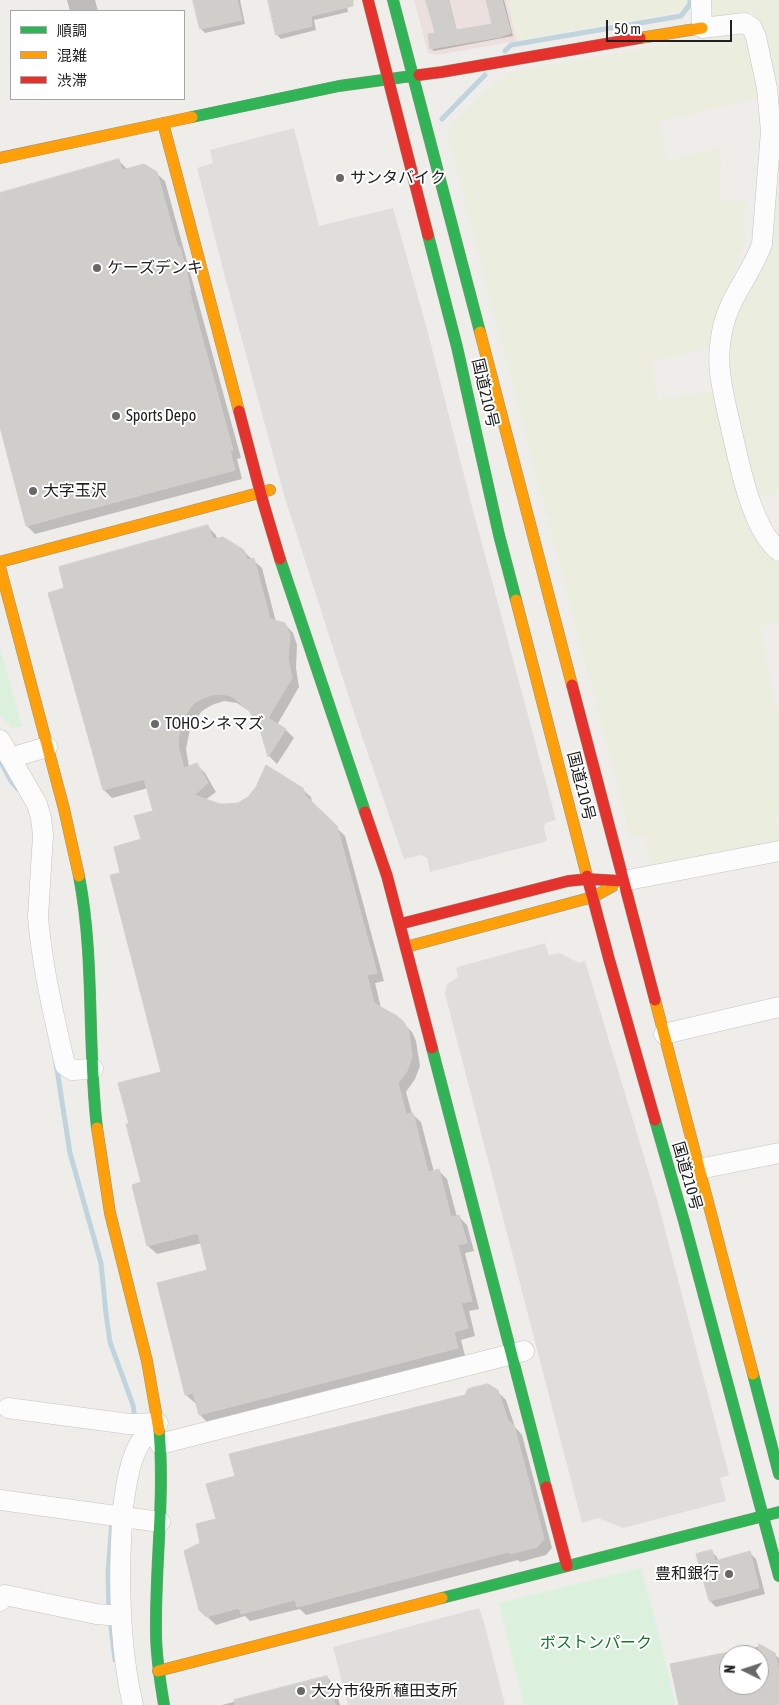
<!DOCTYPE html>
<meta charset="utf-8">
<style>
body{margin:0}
#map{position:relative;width:779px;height:1705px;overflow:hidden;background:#eeedea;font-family:"Asap Condensed","Noto Sans JP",sans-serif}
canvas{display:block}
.legend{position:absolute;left:10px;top:10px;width:175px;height:90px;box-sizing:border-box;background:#fff;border:1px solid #a6a6a6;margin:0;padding:6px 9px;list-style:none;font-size:15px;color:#212121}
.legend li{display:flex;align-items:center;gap:10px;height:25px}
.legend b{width:25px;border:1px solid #a6a6a6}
.north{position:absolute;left:719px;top:1645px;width:50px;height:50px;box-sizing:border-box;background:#fff;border:1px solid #a6a6a6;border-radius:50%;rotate:274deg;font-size:14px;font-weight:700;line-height:20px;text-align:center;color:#212121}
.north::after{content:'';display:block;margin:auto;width:18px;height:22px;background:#696867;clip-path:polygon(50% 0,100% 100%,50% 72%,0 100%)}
.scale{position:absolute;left:606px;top:20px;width:126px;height:22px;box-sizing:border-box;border:2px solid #212121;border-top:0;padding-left:6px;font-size:15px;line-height:18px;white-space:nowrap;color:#212121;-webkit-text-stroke:4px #fff;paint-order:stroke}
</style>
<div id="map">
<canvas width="779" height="1705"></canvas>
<ul class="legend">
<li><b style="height:6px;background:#30b455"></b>順調</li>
<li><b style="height:6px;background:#ff9f0a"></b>混雑</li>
<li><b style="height:6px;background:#e5322d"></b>渋滞</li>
</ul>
<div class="north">N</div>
<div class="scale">50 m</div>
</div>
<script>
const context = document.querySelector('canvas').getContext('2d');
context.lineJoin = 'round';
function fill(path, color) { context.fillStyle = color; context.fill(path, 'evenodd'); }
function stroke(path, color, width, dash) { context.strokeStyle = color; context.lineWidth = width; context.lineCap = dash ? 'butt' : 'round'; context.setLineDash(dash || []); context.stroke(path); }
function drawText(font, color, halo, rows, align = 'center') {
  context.font = font + ' "Asap Condensed","Noto Sans JP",sans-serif'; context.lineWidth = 4; context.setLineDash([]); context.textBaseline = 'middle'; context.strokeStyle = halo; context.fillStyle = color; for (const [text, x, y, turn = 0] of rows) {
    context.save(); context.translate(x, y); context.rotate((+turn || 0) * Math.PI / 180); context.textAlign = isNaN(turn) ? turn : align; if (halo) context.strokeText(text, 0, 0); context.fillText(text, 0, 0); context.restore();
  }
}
const commercial = new Path2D(`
 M 414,0 L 507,0 L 517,41 L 437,55 L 428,53 Z`);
const farmland = new Path2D(`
 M 507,0 L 779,0 L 779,78 L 773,77 L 761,34 L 752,11 L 710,17 L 703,7 L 517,41 Z
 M 744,31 L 761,98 L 659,121 L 667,161 L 722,147 L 719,202 L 746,201 L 745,240 L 715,329 L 713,348 L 651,361 L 658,399 L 718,390 L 779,558 L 779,622 L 760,627 L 776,709 L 779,708 L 779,815 L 774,816 L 779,835 L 779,845 L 687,866 L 673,860 L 652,865 L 644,836 L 631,838 L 449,141 L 448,129 L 457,118 L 493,85 L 511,72 Z
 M 779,192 L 779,493 L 756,498 L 728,371 L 727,341 L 774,193 Z`);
const park = new Path2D(`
 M 0,648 L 22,726 L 11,728 L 0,714 Z
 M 641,1568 L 662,1647 L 675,1705 L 524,1705 L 499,1603 Z`);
const parking = new Path2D(`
 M 294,128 L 319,226 L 393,208 L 427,329 L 470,499 L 556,820 L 545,823 L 544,827 L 547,840 L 544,842 L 430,872 L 427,858 L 421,855 L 404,859 L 353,710 L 284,495 L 224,273 L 197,168 L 213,163 L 210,150 Z
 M 545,943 L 549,955 L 560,953 L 579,963 L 585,961 L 658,1203 L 729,1475 L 720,1478 L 726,1501 L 623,1528 L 598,1518 L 582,1523 L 445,994 L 447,984 L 458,977 L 456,968 L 458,967 Z
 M 479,1608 L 484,1622 L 505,1705 L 348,1705 L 333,1647 Z`);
const shadow = new Path2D(`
 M 67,0 L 95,0 L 98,11 L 70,11 Z
 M 194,0 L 240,0 L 245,24 L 205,33 L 201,29 Z
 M 269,0 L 346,0 L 348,12 L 314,20 L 316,30 L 281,39 L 277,35 Z
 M 427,0 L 449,0 L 457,31 L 494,25 L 487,0 L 504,0 L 513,36 L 434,51 L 431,48 L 436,34 Z
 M 119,161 L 127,169 L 156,173 L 165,181 L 241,458 L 237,459 L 242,479 L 35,534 L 27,526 L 0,422 L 0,194 Z
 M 208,527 L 216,535 L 217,539 L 243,551 L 262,568 L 276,622 L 285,624 L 293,633 L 297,645 L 296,668 L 299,687 L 277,725 L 286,730 L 294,738 L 277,764 L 269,756 L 260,725 L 252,713 L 237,703 L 224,701 L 212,705 L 202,711 L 195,720 L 190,729 L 186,749 L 189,767 L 197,765 L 205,773 L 216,792 L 205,800 L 227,806 L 302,789 L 311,797 L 313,805 L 345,836 L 384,981 L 375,983 L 381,1008 L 397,1017 L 412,1032 L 416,1041 L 420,1066 L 415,1079 L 406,1092 L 412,1114 L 421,1122 L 434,1172 L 439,1171 L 447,1179 L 457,1217 L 459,1217 L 467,1225 L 474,1251 L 465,1253 L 479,1309 L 469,1311 L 475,1336 L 461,1340 L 465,1356 L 208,1423 L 200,1415 L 197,1402 L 195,1403 L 186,1395 L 158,1284 L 209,1271 L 202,1243 L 157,1254 L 148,1246 L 133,1186 L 142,1183 L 130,1125 L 163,1073 L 122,874 L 143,840 L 155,812 L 148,788 L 112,798 L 104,790 L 66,589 Z
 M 497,1391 L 506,1400 L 515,1427 L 522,1435 L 552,1548 L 546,1555 L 520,1562 L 518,1560 L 306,1615 L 300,1609 L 250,1621 L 245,1616 L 216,1625 L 200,1610 L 202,1543 L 217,1520 L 236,1477 Z
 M 711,1551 L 717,1557 L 718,1561 L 750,1553 L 756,1559 L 765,1594 L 716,1607 L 710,1601 L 698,1555 Z
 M 761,1646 L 774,1654 L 779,1658 L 779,1705 L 680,1705 L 672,1665 ZM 729,1655 L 759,1655 L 759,1685 L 729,1685 Z
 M 327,1677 L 335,1686 L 340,1705 L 222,1705 Z`);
const stream = new Path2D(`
 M 505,51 L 511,45 L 681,16 L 690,4 L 690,0
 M 442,119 L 485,75
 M 0,760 L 11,781 L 18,789
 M 56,1063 L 70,1153 L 101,1263 L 106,1314 L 110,1342 L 133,1405 L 135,1419
 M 109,1611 L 108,1573 L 112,1520
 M 110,1619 L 115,1660`);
const building = new Path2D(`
 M 193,0 L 237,0 L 242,20 L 200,29 Z
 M 268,0 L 353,0 L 353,6 L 311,16 L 312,26 L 276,35 Z
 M 426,0 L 448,0 L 456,30 L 492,24 L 486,0 L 502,0 L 511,33 L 500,37 L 430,49 L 428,34 L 435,33 Z
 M 119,159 L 122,170 L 144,164 L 157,172 L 178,248 L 180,247 L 191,290 L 189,290 L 233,450 L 230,451 L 235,470 L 26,526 L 0,427 L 0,193 Z
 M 208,525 L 213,539 L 223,537 L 244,550 L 247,560 L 254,558 L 270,619 L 285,623 L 290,635 L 288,659 L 292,678 L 268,718 L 286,729 L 268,757 L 259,726 L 249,711 L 233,697 L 228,695 L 215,694 L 203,698 L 194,703 L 187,712 L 182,721 L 178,740 L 179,750 L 184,768 L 197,763 L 208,783 L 194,795 L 220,804 L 227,804 L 238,803 L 248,797 L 256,787 L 266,765 L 303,788 L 305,795 L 337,826 L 377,973 L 367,975 L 374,1003 L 397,1016 L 404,1022 L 409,1032 L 412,1057 L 407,1071 L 398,1083 L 406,1114 L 413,1113 L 428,1172 L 439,1169 L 451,1217 L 459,1215 L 467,1243 L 458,1245 L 472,1301 L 461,1303 L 468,1328 L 454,1332 L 458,1348 L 199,1415 L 193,1393 L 185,1395 L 157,1283 L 207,1270 L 198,1233 L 147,1246 L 132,1185 L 141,1182 L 126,1124 L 129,1124 L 118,1083 L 161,1072 L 110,875 L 120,873 L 114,847 L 141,839 L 134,816 L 153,811 L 144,779 L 103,790 L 48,593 L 64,588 L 59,567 Z
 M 488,1384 L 498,1390 L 508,1421 L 514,1425 L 544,1539 L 537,1547 L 511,1554 L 508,1552 L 297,1607 L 295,1600 L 241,1614 L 239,1608 L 206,1617 L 199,1610 L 184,1551 L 200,1543 L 196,1524 L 216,1519 L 206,1484 L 235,1476 L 229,1454 L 465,1395 L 468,1389 Z
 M 712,1550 L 715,1561 L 750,1551 L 759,1588 L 709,1601 L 696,1554 Z
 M 759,1644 L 775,1653 L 779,1671 L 779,1705 L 679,1705 L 670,1664 L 729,1652 L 729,1685 L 759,1685 Z
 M 327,1676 L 335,1705 L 235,1705 L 234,1700 Z`);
const street = new Path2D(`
 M 701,0 L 702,28 L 745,23 L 752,28 L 756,37 L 767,88 L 771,131 L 762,244 C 752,273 730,296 723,327 C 720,341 718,357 720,372 C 722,391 727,410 731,428 C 739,462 751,528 779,551
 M 0,740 L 37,804 L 41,818 L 43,835 L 38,917 C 42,967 54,1016 65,1065 L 72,1070 L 93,1069
 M 10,758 L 47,747
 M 623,881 L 779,851
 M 664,1034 L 779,1007
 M 699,1169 L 779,1153
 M 8,1408 L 129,1424 L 158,1423
 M 160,1444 L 524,1351
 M 0,1500 L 160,1522
 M 0,1601 L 5,1595 L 96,1614 L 121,1616
 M 133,1705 C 118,1641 118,1574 123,1508 C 126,1485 130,1455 144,1437 C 148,1432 154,1427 158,1423`);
const fast = new Path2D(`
 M 393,0 L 480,332
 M 192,117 L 339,86 L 419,75
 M 428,235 L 457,347 L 499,535 L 516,600
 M 280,559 L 365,812
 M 79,876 C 95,959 87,1044 97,1128
 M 432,1048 L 546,1487
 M 655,1120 L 684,1221 L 779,1576
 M 753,1374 L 779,1474
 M 159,1430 C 165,1498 155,1565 156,1633 C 156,1657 160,1681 164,1705
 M 442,1598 L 779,1512`);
const slow = new Path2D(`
 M 640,38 L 702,28
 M 163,123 L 239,411
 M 0,158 L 192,117
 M 480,332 L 572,685
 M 0,562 L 270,490
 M 0,567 L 64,809 L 79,876
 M 516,600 L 587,876
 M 406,947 L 593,897 L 613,886
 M 655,1000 L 753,1374
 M 97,1128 L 110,1213 L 147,1361 L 159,1430
 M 158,1671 L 442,1598`);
const jam = new Path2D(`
 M 368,0 L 428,235
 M 419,75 L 442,72 L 640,38
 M 239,411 L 263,502 L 280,559
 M 572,685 L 655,1000
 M 365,812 L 387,876 L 432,1048
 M 587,876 L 609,959 L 655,1120
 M 400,924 L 568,881 L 588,879 L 623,881
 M 546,1487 L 567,1566`);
const markers = [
 [340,178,5,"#696867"],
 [97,268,5,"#696867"],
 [116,416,5,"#696867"],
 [33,491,5,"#696867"],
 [155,724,5,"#696867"],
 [729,1574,5,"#696867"],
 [301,1691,5,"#696867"]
];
const poiNames = [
 ["サンタバイク",350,178],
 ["ケーズデンキ",107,268],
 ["Sports Depo",126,416],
 ["大字玉沢",43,491],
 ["TOHOシネマズ",165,724],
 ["豊和銀行",719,1574,"right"],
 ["大分市役所 稙田支所",311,1691]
];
const streetNames = [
 ["国道210号",485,393,77],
 ["国道210号",581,786,76],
 ["国道210号",687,1176,74]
];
const parkNames = [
 ["ボストンパーク",596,1643]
];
fill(commercial, '#ebe0dd');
fill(farmland, '#ebeddf');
fill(park, '#dbf1dd');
fill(parking, '#dfdedd');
fill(shadow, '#0003');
stroke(stream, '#c0d4de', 5);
fill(building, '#cfcecb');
stroke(building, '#d1cfcc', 1);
stroke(street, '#c4c4c2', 21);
stroke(fast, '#939783', 12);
stroke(slow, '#939783', 12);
stroke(jam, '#939783', 12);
stroke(street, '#fcfcfc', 20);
stroke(fast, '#30b455', 11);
stroke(slow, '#ff9f0a', 11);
stroke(jam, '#e5322d', 11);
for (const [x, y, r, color] of markers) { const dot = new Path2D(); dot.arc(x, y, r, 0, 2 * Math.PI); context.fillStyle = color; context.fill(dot); stroke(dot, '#fff', 2); }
drawText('16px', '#212121', '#fff', poiNames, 'left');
drawText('16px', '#212121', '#fff', streetNames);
drawText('16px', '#17772a', '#fff', parkNames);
</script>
